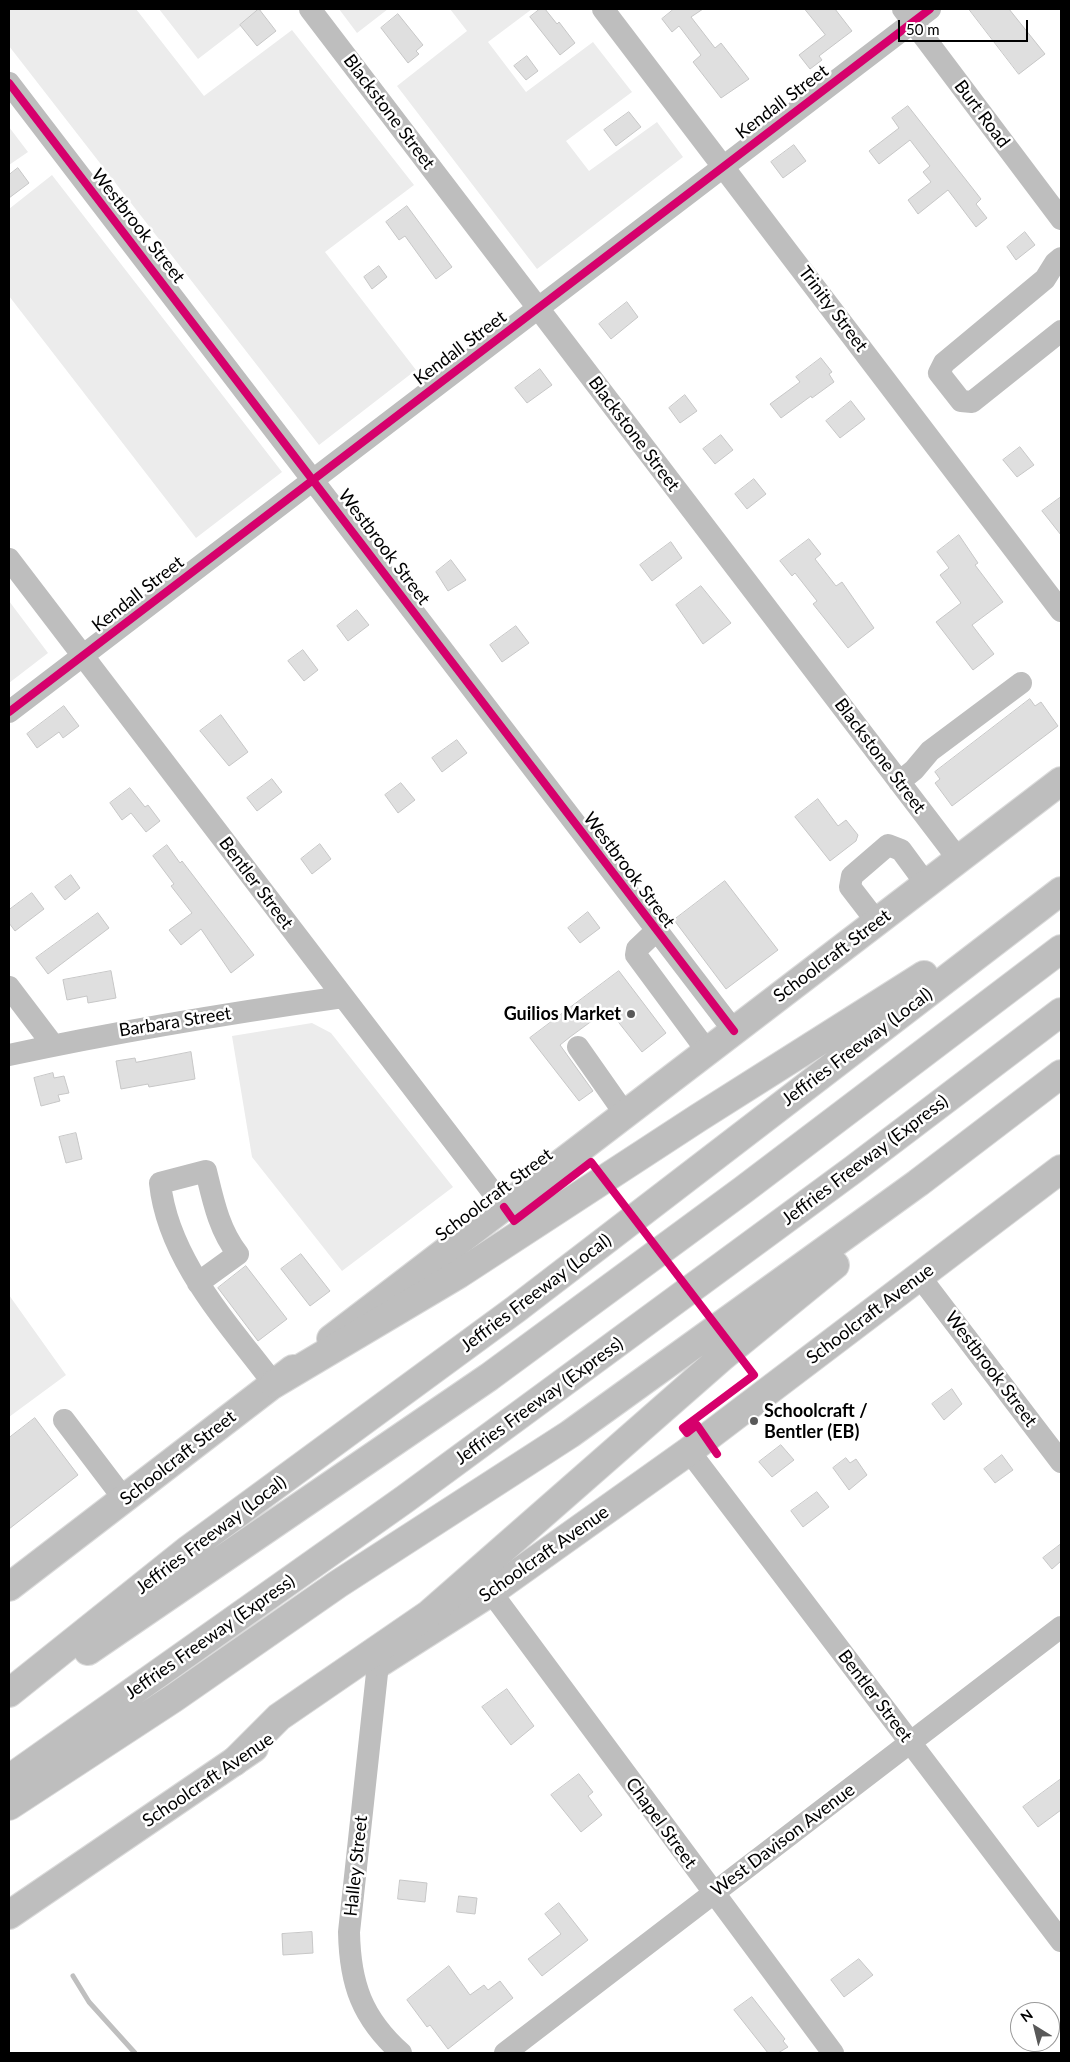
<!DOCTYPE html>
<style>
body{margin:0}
#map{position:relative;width:1070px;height:2062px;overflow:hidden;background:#fff;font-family:Lato,sans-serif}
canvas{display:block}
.frame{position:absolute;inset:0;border:10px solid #000;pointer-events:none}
.north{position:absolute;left:1010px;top:2002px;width:50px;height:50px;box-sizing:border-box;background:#fff;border:1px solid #999;border-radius:50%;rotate:324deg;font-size:14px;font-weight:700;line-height:20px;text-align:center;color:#000}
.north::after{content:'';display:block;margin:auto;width:18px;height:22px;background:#595959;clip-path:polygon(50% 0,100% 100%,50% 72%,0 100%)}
.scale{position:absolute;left:898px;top:20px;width:130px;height:22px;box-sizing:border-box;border:2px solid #000;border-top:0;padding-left:6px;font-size:15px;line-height:18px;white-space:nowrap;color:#000;-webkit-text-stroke:4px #fff;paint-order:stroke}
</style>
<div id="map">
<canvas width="1070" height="2062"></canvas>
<div class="frame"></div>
<div class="north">N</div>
<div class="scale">50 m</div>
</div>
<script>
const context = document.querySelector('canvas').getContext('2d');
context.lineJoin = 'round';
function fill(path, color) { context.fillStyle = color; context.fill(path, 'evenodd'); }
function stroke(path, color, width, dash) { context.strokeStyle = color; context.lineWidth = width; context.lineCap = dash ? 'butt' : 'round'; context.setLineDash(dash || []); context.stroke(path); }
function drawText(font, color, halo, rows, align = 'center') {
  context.font = font + ' Lato,sans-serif'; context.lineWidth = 5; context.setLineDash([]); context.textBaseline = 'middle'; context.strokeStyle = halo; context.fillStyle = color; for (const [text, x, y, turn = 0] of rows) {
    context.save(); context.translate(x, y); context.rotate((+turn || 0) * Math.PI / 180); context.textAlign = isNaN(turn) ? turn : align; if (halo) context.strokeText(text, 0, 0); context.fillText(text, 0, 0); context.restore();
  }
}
const green = new Path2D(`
 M 9,9 L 136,9 L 204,96 L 292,30 L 414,185 L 325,252 L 416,370 L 319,445 L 9,46 Z
 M 159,9 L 263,9 L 198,59 Z
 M 339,9 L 388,9 L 357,33 Z
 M 450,9 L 532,9 L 488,42 L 526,92 L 593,42 L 632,92 L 566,141 L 589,171 L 657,122 L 683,157 L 537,269 L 397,86 L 467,31 Z
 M 9,127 L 28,152 L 9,165 Z
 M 52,175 L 282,472 L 196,538 L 9,296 L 9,209 Z
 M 9,601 L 48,653 L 9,683 Z
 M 312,1023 L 331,1033 L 453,1187 L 342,1271 L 252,1157 L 232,1036 Z
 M 9,1295 L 66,1375 L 9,1417 Z`);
const stream = new Path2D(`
 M 73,1976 L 89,2002 L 135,2053`);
const building = new Path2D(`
 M 259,9 L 276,31 L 257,46 L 240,25 Z
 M 540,9 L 545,9 L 557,24 L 559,22 L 575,43 L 560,55 L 530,17 Z
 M 674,9 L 703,9 L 691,17 L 715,48 L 721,43 L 749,79 L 721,98 L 693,62 L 701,55 L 679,26 L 672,32 L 662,19 Z
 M 805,9 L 835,9 L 852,31 L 819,56 L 822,60 L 810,69 L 799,55 L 825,35 Z
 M 969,9 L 1009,9 L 1045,54 L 1019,74 Z
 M 398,14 L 423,45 L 416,51 L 419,54 L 408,63 L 381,28 Z
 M 527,56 L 538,71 L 526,80 L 514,66 Z
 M 908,106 L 981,199 L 976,204 L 987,218 L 976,227 L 948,190 L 918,214 L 908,200 L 931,182 L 923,172 L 930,166 L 910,140 L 879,164 L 869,151 L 899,128 L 892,118 Z
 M 629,112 L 641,127 L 616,146 L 604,130 Z
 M 794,145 L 806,161 L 783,178 L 771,162 Z
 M 18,168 L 29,183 L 9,198 L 9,175 Z
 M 407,206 L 452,267 L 436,279 L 405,236 L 399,240 L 386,222 Z
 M 1025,232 L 1035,245 L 1016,260 L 1007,247 Z
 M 379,266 L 387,277 L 372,289 L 364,277 Z
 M 627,302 L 638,317 L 611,339 L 599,324 Z
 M 821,358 L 832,372 L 829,374 L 834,382 L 812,398 L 811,396 L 781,418 L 770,404 L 800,382 L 796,377 Z
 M 540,369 L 552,385 L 527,403 L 515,388 Z
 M 685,395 L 697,411 L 680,423 L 669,408 Z
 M 851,401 L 865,419 L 840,438 L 826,421 Z
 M 721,435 L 733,450 L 715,464 L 703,449 Z
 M 1020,447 L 1034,465 L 1017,477 L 1003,460 Z
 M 754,479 L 766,494 L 747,509 L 735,494 Z
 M 1061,497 L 1061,535 L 1042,511 Z
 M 959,535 L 978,563 L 975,565 L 1003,602 L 972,625 L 994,654 L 973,670 L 936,622 L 961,603 L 940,575 L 949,568 L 937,552 Z
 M 809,539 L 821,554 L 815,559 L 836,586 L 842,582 L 874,628 L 848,648 L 813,604 L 817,601 L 795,573 L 792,576 L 780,561 Z
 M 671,542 L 682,558 L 652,581 L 640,565 Z
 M 451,560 L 466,580 L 448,591 L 436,572 Z
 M 701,586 L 731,623 L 703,644 L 676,605 Z
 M 357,610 L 369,625 L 348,641 L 337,626 Z
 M 516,626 L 529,643 L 502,662 L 490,645 Z
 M 303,650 L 318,670 L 304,681 L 288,661 Z
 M 1030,699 L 1035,706 L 1041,702 L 1058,726 L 952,806 L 935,783 L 940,779 L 935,772 Z
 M 64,706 L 79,726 L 63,738 L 59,732 L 37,748 L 27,734 Z
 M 221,715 L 248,752 L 229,766 L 200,731 Z
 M 457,740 L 467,753 L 442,772 L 432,758 Z
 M 272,779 L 282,792 L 257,811 L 247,798 Z
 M 401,783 L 415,800 L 398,813 L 385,795 Z
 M 130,788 L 145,807 L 148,805 L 160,821 L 146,832 L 131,813 L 122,820 L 110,803 Z
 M 818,799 L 838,826 L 846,820 L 858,835 L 856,841 L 830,861 L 795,817 Z
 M 320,844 L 331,859 L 312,874 L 301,859 Z
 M 167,845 L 180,863 L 182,861 L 254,955 L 231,973 L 201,929 L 181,945 L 169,930 L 192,913 L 171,886 L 174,884 L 153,856 Z
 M 71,875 L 80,888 L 65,900 L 55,887 Z
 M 725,881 L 778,950 L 726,989 L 674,920 Z
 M 32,893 L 44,909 L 15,931 L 9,923 L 9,910 Z
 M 588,912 L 600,928 L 580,943 L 568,928 Z
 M 98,913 L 109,928 L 48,974 L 36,958 Z
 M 111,971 L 116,998 L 88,1003 L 87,996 L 67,1000 L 63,980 Z
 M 619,971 L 666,1033 L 642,1052 L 608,1009 L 570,1037 L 560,1045 L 593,1091 L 579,1101 L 530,1038 Z
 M 191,1052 L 195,1079 L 149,1087 L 148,1084 L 121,1089 L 116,1061 L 135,1058 L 136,1062 Z
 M 53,1073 L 54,1078 L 64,1076 L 69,1093 L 58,1095 L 60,1101 L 41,1106 L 34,1078 Z
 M 76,1133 L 82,1159 L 66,1163 L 59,1137 Z
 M 301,1254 L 330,1291 L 310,1306 L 281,1269 Z
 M 246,1266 L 287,1319 L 258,1341 L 218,1288 Z
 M 952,1389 L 962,1404 L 944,1420 L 932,1404 Z
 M 35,1418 L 78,1475 L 9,1529 L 9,1438 Z
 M 781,1445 L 794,1460 L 772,1477 L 759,1462 Z
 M 1002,1455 L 1013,1470 L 995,1483 L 984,1469 Z
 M 846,1458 L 850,1463 L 856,1459 L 867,1475 L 849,1490 L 833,1468 Z
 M 817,1492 L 829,1507 L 803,1527 L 791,1511 Z
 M 1061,1544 L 1061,1561 L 1052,1569 L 1043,1558 Z
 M 507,1689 L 534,1726 L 511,1745 L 482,1707 Z
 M 579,1774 L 593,1792 L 588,1796 L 602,1815 L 581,1832 L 551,1795 Z
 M 1061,1779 L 1061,1810 L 1038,1827 L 1023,1807 Z
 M 400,1880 L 427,1883 L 425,1902 L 398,1899 Z
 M 459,1896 L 477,1898 L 475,1914 L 457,1912 Z
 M 559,1903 L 588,1940 L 542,1976 L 528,1959 L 561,1934 L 545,1914 Z
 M 312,1932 L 313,1953 L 283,1955 L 282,1934 Z
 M 859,1959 L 873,1975 L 844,1997 L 831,1980 Z
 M 449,1966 L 470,1995 L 484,1985 L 488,1990 L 500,1981 L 513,1998 L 448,2049 L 430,2025 L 427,2027 L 407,2000 Z
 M 752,1997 L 785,2039 L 783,2041 L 788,2047 L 778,2053 L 768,2053 L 734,2010 Z`);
const minor = new Path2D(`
 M 310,9 L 959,860
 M 603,9 L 1061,611
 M 903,9 L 1061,219
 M 9,83 L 734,1031
 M 1061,258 L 1055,263 L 1045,279 L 944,363 L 939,373 L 961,401 L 972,402 L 1061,331
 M 9,559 L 504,1207
 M 9,712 L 930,9
 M 899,782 L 914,770 L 930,751 L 1021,683
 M 877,922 L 850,887 L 852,876 L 888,845 L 901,850 L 926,884
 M 656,931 L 637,949 L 636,955 L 707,1051
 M 9,987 L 53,1045
 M 578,1047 L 625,1114
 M 9,1055 C 120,1031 230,1013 343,997
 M 920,1277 L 1061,1462
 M 198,1283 L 238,1254 C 219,1230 213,1200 206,1171 L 160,1183 C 168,1260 228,1323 274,1384
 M 64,1420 L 124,1499
 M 689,1451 L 1061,1941
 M 491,1592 L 833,2053
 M 378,1664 L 349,1932 C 350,1984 362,2018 401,2053
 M 505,2053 L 1061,1627`);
const major = new Path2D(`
 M 331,1339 L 1061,781
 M 9,1587 L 293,1369
 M 381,1662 L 491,1592 L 689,1451 L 1061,1169
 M 9,1915 L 254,1748`);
const highway = new Path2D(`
 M 274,1384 L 459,1274 L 698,1118 L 924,975
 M 88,1651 L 489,1377 L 743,1190 L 1061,949
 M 9,1693 L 189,1549 L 516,1309 L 1061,891
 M 234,1762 L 279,1717 L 429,1614 L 721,1358 L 835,1265
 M 9,1779 L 405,1499 L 854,1169 L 1061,1012
 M 9,1806 L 174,1698 L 338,1584 L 570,1434 L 918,1183 L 1061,1074`);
const cycleway = new Path2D(`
 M 9,83 L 734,1031
 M 9,712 L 930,9
 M 504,1207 L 514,1221 L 591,1162 L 754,1375 L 683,1428 L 687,1433 L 697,1425 L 717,1454`);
const markers = [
 [631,1014,5,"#595959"],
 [754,1421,5,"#595959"]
];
const streetNames = [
 ["Kendall Street",782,102,-37],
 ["Blackstone Street",389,112,53],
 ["Burt Road",982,114,53],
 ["Westbrook Street",138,226,52],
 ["Trinity Street",833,309,53],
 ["Kendall Street",460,348,-37],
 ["Blackstone Street",634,434,53],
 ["Westbrook Street",384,547,53],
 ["Kendall Street",138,594,-38],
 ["Blackstone Street",880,756,53],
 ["Westbrook Street",629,870,53],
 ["Bentler Street",256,883,53],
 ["Schoolcraft Street",832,956,-37],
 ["Barbara Street",175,1022,-9],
 ["Jeffries Freeway (Local)",857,1047,-37],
 ["Jeffries Freeway (Express)",865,1160,-37],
 ["Schoolcraft Street",494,1195,-37],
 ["Jeffries Freeway (Local)",536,1293,-37],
 ["Schoolcraft Avenue",870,1314,-37],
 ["Westbrook Street",991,1369,53],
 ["Jeffries Freeway (Express)",539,1401,-36],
 ["Schoolcraft Street",178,1458,-38],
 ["Jeffries Freeway (Local)",211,1535,-37],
 ["Schoolcraft Avenue",544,1554,-35],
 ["Jeffries Freeway (Express)",210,1637,-35],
 ["Bentler Street",875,1696,53],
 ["Schoolcraft Avenue",208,1780,-34],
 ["Chapel Street",661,1823,54],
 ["West Davison Avenue",783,1840,-37],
 ["Halley Street",356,1866,-84]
];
const poiNames = [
 ["Guilios Market",621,1014],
 ["Schoolcraft /",764,1411,"left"],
 ["Bentler (EB)",764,1432,"left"]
];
fill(green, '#ececec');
stroke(stream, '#bfbfbf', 5);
fill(building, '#dfdfdf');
stroke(building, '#c7c7c7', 1);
stroke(major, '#dbdbdb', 30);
stroke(highway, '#dbdbdb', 30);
stroke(minor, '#bebebe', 22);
stroke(major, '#bebebe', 28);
stroke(highway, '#bebebe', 28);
stroke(cycleway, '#d6006c', 8);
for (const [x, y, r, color] of markers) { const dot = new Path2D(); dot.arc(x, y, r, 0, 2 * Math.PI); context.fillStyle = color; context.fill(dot); stroke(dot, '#fff', 2); }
drawText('18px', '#000', '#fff', streetNames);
drawText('bold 18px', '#000', '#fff', poiNames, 'right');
</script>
